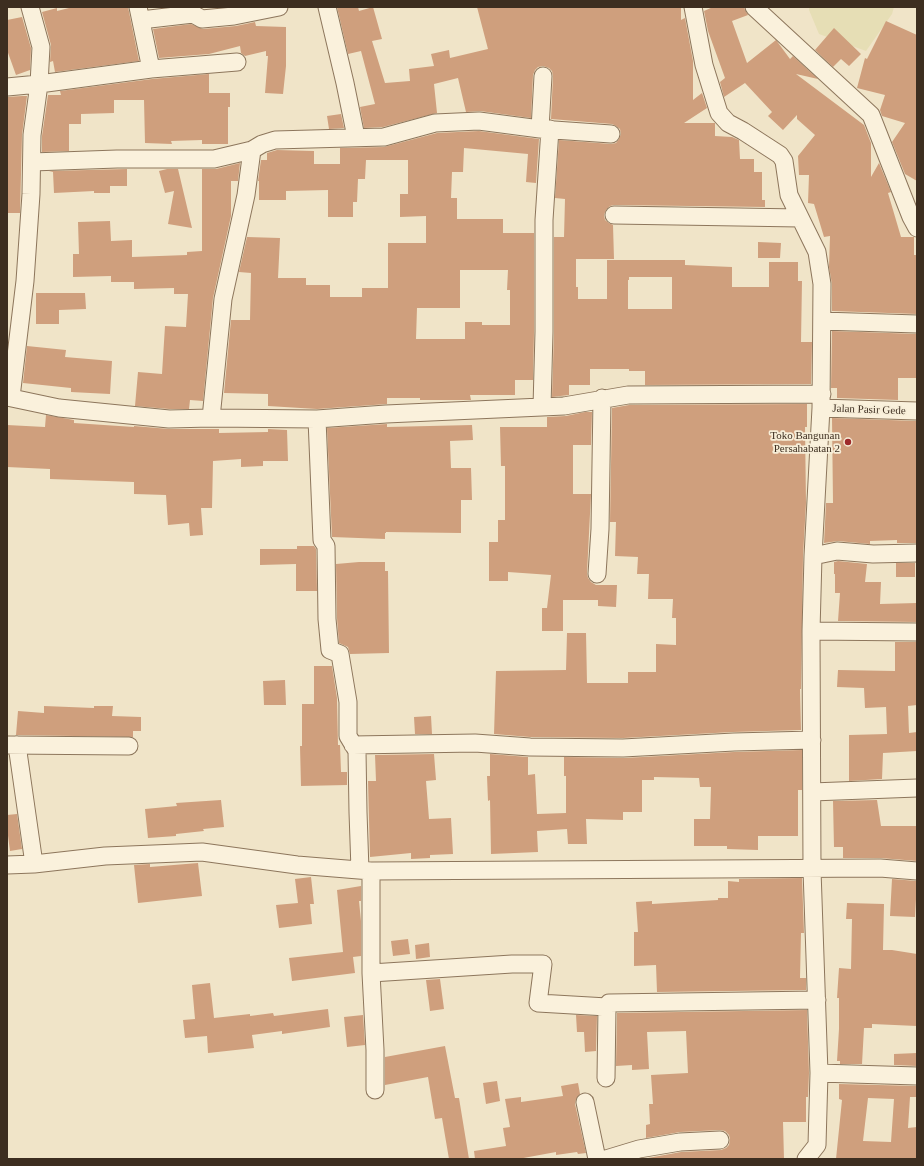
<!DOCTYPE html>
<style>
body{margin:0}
#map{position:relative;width:924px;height:1166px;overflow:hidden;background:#f0e4c8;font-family:Georgia,serif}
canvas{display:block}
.frame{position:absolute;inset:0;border:8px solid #3d2e20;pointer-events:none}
</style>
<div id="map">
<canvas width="924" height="1166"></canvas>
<div class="frame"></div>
</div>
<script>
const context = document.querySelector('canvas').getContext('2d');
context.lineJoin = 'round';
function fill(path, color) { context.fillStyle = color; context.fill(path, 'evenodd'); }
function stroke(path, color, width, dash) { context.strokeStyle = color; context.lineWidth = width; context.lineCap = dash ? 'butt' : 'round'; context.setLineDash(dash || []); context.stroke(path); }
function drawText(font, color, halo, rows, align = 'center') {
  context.font = font + ' Georgia,serif'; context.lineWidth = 3.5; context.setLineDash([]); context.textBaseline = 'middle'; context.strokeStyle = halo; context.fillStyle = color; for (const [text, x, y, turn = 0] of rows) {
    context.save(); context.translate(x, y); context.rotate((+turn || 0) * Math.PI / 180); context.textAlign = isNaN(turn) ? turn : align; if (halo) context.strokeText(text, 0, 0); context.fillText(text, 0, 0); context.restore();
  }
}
const farmland = new Path2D(`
 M 809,7 L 894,7 L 892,14 L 866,51 L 819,34 L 809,10 Z`);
const building = new Path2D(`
 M 73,7 L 128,7 L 139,61 L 55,72 L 53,61 L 50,62 L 51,45 L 42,12 L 57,8 L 57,11 Z
 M 337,7 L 358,7 L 359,11 L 373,7 L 382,39 L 372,41 L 385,83 L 410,81 L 409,69 L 434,66 L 431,54 L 449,50 L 450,58 L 488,49 L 477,7 L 681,7 L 681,20 L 685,18 L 693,61 L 693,100 L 702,93 L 707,108 L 684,123 L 715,123 L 715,136 L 732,137 L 739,140 L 740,159 L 754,159 L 754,172 L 762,172 L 762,200 L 765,200 L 765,207 L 614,205 L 610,206 L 606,210 L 604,215 L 605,220 L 609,223 L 613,225 L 614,259 L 576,259 L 576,287 L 578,287 L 578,299 L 607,299 L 607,260 L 685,260 L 685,265 L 732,267 L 732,287 L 769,287 L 769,262 L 798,262 L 798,281 L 802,281 L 801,342 L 812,342 L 811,384 L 645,385 L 645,371 L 629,371 L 629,369 L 590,369 L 590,385 L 569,385 L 569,395 L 552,397 L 554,332 L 554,237 L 564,237 L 565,199 L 555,198 L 559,140 L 611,144 L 616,143 L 619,139 L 621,134 L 620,129 L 616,126 L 612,124 L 551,119 L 553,76 L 552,71 L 549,68 L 543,66 L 538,67 L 535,70 L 533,75 L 531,118 L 480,111 L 466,112 L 458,78 L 434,84 L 437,113 L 383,127 L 364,128 L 360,107 L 375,104 L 361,51 L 348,54 ZM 629,277 L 672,277 L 672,309 L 628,309 L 628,280 L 629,280 Z
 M 713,7 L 744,7 L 745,10 L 748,15 L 732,21 L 747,63 L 776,40 L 790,59 L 793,56 L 818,79 L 796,74 L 864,125 L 871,143 L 871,177 L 879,163 L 891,192 L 888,193 L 901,237 L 914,237 L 914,255 L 917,255 L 917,314 L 832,311 L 832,284 L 829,267 L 830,236 L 824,237 L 814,204 L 808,203 L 809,175 L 799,175 L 798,156 L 815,135 L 797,119 L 797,115 L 783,130 L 768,116 L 772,112 L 745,83 L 724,97 L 720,82 L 725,78 L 708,31 L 704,11 Z
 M 22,17 L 31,48 L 30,70 L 16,75 L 7,50 L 7,20 Z
 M 886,21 L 917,35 L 917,181 L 905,174 L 892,142 L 905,123 L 882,116 L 880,110 L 885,95 L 857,88 L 865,58 L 867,59 Z
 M 255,22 L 256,26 L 286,27 L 286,66 L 283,94 L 265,93 L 268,56 L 266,56 L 266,51 L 245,56 L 241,53 L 240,46 L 209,54 L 159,58 L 153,29 L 191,24 L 203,29 L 236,26 Z
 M 834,28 L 861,54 L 849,66 L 841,59 L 833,67 L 815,50 Z
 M 209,74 L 209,93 L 230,93 L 230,107 L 228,107 L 228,144 L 202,144 L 202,140 L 171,141 L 172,144 L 145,143 L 144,100 L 114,100 L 114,113 L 81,114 L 81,124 L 69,124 L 69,151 L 42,152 L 42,136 L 48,95 L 61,95 L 60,91 L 152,79 Z
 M 22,96 L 27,96 L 22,135 L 20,213 L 7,213 L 7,97 Z
 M 341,114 L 344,128 L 329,129 L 327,116 Z
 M 479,131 L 539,139 L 536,183 L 526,182 L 528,154 L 464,148 L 463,172 L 452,172 L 451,198 L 457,198 L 457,219 L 503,219 L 503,233 L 534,233 L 534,332 L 533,380 L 515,380 L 515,395 L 470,395 L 471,400 L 420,400 L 420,398 L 387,398 L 387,404 L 317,409 L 268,406 L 268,394 L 224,393 L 231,320 L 250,320 L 251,273 L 239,272 L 247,237 L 280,238 L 278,278 L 306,278 L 306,285 L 330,285 L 330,297 L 362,297 L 362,288 L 388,288 L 388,243 L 426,243 L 426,216 L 400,217 L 400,194 L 408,194 L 408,160 L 366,160 L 365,179 L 358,179 L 357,202 L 353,202 L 353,217 L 328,217 L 328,190 L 286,191 L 286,200 L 259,200 L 259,181 L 258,181 L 261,160 L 267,160 L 267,153 L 277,150 L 314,151 L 314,164 L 340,164 L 340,148 L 384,147 L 437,133 ZM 460,270 L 508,270 L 507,290 L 510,290 L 510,325 L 482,325 L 482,322 L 465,322 L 465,339 L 416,339 L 417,308 L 460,308 Z
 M 240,163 L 238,181 L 231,181 L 231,216 L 213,298 L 203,401 L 190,400 L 189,409 L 169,409 L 135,406 L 138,372 L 162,374 L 165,326 L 186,327 L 188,294 L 174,294 L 174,288 L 134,289 L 134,282 L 111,282 L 111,276 L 73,277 L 73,254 L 79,254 L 78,222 L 110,221 L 111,241 L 132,240 L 132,257 L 187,255 L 187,252 L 202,251 L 202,169 L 216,169 Z
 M 127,169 L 127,186 L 110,186 L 110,193 L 94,193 L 94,191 L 54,193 L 53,172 L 49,171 Z
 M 167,169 L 178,169 L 192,228 L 168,224 L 174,191 L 165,193 L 159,171 Z
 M 758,242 L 781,243 L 780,258 L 758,258 Z
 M 36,293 L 85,293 L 86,309 L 59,310 L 59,324 L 36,324 Z
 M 832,331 L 917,334 L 917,378 L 898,378 L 898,400 L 837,398 L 837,388 L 831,388 Z
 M 27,346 L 66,350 L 65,357 L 112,361 L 110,394 L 71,392 L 71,388 L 23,383 Z
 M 807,404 L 807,427 L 805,427 L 806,503 L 803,556 L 801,689 L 800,689 L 801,730 L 733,732 L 623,738 L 530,737 L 494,734 L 496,671 L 566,670 L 567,633 L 586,633 L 587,683 L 628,683 L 628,672 L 656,672 L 656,644 L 676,645 L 676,618 L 672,618 L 673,599 L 648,599 L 649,574 L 637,574 L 638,557 L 615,556 L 616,522 L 610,522 L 612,408 L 629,405 Z
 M 585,412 L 592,412 L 591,445 L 573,445 L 573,494 L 591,494 L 587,573 L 588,578 L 591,582 L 596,585 L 617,585 L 616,607 L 598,606 L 598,600 L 563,600 L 563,631 L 542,631 L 542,608 L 547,608 L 551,575 L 508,572 L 508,581 L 489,581 L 489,542 L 498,542 L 498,520 L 505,520 L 505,466 L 501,466 L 500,427 L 547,427 L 547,417 L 566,416 Z
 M 46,415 L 74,420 L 74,423 L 134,427 L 134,426 L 169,429 L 219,429 L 219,433 L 268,432 L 268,429 L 287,430 L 288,461 L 263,461 L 263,466 L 241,467 L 241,459 L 213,461 L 212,508 L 201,508 L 203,535 L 190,536 L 189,523 L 168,525 L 166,495 L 134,494 L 134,482 L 50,479 L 50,469 L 7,467 L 7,425 L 45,427 Z
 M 832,418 L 917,421 L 917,542 L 916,543 L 897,543 L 897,540 L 870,541 L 870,544 L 838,541 L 824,543 L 826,503 L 833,503 Z
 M 387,424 L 387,427 L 472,425 L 473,440 L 450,441 L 451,468 L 471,468 L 472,500 L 461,500 L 461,533 L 386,532 L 386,533 L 385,533 L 385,539 L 332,537 L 327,428 Z
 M 297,546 L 314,546 L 316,549 L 317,591 L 296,591 L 296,564 L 260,565 L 260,549 L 297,549 Z
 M 838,561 L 867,564 L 865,582 L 881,582 L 880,604 L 917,603 L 917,622 L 838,621 L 840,593 L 835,593 L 835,574 L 834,574 L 834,562 Z
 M 359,562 L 385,562 L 385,571 L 388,571 L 389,653 L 350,654 L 348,647 L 339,643 L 337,618 L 336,564 Z
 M 896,563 L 915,563 L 915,577 L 896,577 Z
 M 895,642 L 917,642 L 917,705 L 908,706 L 909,733 L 917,732 L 917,751 L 883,753 L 882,779 L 849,781 L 849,735 L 887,734 L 886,707 L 865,708 L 864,688 L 837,687 L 838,670 L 895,671 Z
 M 314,666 L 332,666 L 337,698 L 338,745 L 340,745 L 341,772 L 347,772 L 347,785 L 301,786 L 300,746 L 302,746 L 302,704 L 314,704 Z
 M 285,680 L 286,705 L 264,705 L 263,681 Z
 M 44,706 L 94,708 L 94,706 L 113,706 L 112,716 L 141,717 L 141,731 L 133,731 L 133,737 L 16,735 L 18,711 L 44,713 Z
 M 431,716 L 432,734 L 415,734 L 414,717 Z
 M 802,750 L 802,790 L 798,790 L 798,836 L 758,836 L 758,850 L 727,849 L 727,846 L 694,846 L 694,819 L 710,819 L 711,787 L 700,787 L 699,778 L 654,777 L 654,780 L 642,780 L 642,812 L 623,812 L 623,820 L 586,819 L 587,844 L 568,844 L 567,829 L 537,831 L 538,852 L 491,854 L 490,800 L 488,801 L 487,776 L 490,776 L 490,754 L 528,757 L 528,775 L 535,774 L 537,814 L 566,813 L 566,776 L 564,776 L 564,757 L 624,758 L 734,752 Z
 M 434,754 L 436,780 L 426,781 L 429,819 L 451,818 L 453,854 L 430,855 L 430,858 L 411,859 L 411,853 L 370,857 L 368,781 L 376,781 L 375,755 Z
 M 221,800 L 224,827 L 203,829 L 204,831 L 176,834 L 176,836 L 148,838 L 145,809 L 177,806 L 176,803 Z
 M 877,800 L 881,826 L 917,826 L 917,861 L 880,858 L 843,858 L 843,847 L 834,847 L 833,801 Z
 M 17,814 L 22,849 L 10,851 L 7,828 L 7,815 Z
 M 198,863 L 202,896 L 138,903 L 134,865 L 150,864 L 150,867 Z
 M 311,877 L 314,904 L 310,904 L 312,924 L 279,928 L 276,905 L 298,903 L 295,879 Z
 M 802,878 L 804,933 L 801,933 L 800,978 L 806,978 L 806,990 L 657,992 L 656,965 L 634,966 L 634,932 L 638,932 L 636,902 L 652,901 L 652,904 L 718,900 L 718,898 L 728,898 L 728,881 L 739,882 L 739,879 Z
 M 892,879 L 917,881 L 915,917 L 890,916 Z
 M 361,886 L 361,901 L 359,901 L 361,921 L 361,956 L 353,957 L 355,973 L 292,981 L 289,958 L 343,952 L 337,890 Z
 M 847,903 L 884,904 L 883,950 L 892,950 L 917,954 L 917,1026 L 872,1024 L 872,1028 L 864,1028 L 862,1064 L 840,1064 L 840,1061 L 837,1061 L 839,1029 L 839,998 L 837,998 L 839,968 L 851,969 L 852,919 L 846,919 Z
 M 408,939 L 410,954 L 393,956 L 391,941 Z
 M 429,943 L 430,957 L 416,959 L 415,945 Z
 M 440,979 L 444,1009 L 430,1011 L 426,980 Z
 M 210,983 L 214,1018 L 250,1014 L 250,1016 L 273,1013 L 274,1016 L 328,1009 L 330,1027 L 282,1034 L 282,1031 L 252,1035 L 254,1048 L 208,1053 L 207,1036 L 185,1038 L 183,1020 L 195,1019 L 192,985 Z
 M 807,1010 L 809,1073 L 808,1097 L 806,1097 L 806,1122 L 783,1122 L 784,1159 L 764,1159 L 764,1158 L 648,1159 L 648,1158 L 681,1152 L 721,1150 L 726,1148 L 729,1145 L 730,1139 L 729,1135 L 725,1131 L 720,1130 L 680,1132 L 646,1138 L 646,1125 L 650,1124 L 649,1104 L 653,1104 L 651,1075 L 688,1073 L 686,1031 L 647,1032 L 649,1069 L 632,1070 L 632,1065 L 616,1066 L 617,1013 Z
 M 363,1015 L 365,1045 L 347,1047 L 344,1017 Z
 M 576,1015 L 597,1016 L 596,1051 L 585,1052 L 584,1032 L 577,1032 Z
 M 445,1046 L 455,1098 L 459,1098 L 469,1159 L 449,1159 L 442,1118 L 435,1119 L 428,1077 L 385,1085 L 385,1057 Z
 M 917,1053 L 917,1066 L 894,1065 L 894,1054 Z
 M 497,1081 L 500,1101 L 486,1104 L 483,1083 Z
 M 578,1083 L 580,1094 L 576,1099 L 575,1104 L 586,1153 L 578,1154 L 577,1152 L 556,1155 L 556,1152 L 518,1159 L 475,1159 L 474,1151 L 506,1146 L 503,1128 L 510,1127 L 505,1099 L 521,1097 L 521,1102 L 563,1096 L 561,1086 Z
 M 839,1084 L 917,1086 L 917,1097 L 910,1097 L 908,1128 L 917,1127 L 917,1159 L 836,1159 L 842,1100 L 839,1099 ZM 868,1098 L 894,1099 L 891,1142 L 863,1141 Z`);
const street = new Path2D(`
 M 138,7 L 151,69
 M 327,7 L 345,83 L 356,137
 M 693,7 L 704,65 L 719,113 L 728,123 L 743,131 L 780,155 L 784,161 L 789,195 L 817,252 L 822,284 L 821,408 L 813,556 L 811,631 L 812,870 L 819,1073 L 817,1145 L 806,1159
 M 754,7 L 871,115 L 911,217 L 917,228
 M 141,20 L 193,14 L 202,19 L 234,16 L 279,7
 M 7,87 L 39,84 L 151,69 L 237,62
 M 540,129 L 543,76
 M 32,162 L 117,159 L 214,159 L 252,150 L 262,144 L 275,140 L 384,137 L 435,123 L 479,121 L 540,129 L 611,134
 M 614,215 L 800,218
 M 822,321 L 917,324
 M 7,397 L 59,408 L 169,419 L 211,418 L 317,419 L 386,414 L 564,406 L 628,395 L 822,394
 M 11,397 L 25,281 L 31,194 L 32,135 L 39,84 L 41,47 L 30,7
 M 542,407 L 544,332 L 544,220 L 550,129
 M 821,408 L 917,411
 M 211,418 L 223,299 L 246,195 L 252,150
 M 317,419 L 322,540 L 326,546 L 327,619 L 330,650 L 340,654 L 348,702 L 348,736 L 357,751 L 358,812 L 360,870
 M 813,556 L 837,551 L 873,554 L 917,553
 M 597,574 L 600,529 L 602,398
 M 811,631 L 917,632
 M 7,745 L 129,746
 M 17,745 L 34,864
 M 353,745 L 475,743 L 530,747 L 623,748 L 734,742 L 812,740
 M 812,792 L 917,788
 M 7,865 L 34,864 L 105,856 L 202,852 L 297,865 L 371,871 L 880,868 L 917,871
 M 371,871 L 371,973 L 375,1050 L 375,1090
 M 371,973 L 512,964 L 543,964 L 538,1003 L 607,1007 L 606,1078
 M 607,1007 L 609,1003 L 817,1000
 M 819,1073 L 917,1076
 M 585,1102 L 597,1159
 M 606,1159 L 639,1149 L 680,1142 L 720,1140`);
const markers = [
 [848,442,4,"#9e2a2b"]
];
const streetNames = [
 ["Jalan Pasir Gede",869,410,2]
];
const poiNames = [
 ["Toko Bangunan",840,436],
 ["Persahabatan 2",840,449]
];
fill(farmland, '#e6deb5');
fill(building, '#cf9f7d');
stroke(street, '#8d765c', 19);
stroke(street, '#faf1dc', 17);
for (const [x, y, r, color] of markers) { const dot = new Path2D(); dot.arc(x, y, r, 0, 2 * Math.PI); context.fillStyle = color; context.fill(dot); stroke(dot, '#f7eed8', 1.5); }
drawText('11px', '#3d2e20', '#f7eed8', streetNames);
drawText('11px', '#3d2e20', '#f7eed8', poiNames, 'right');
</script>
